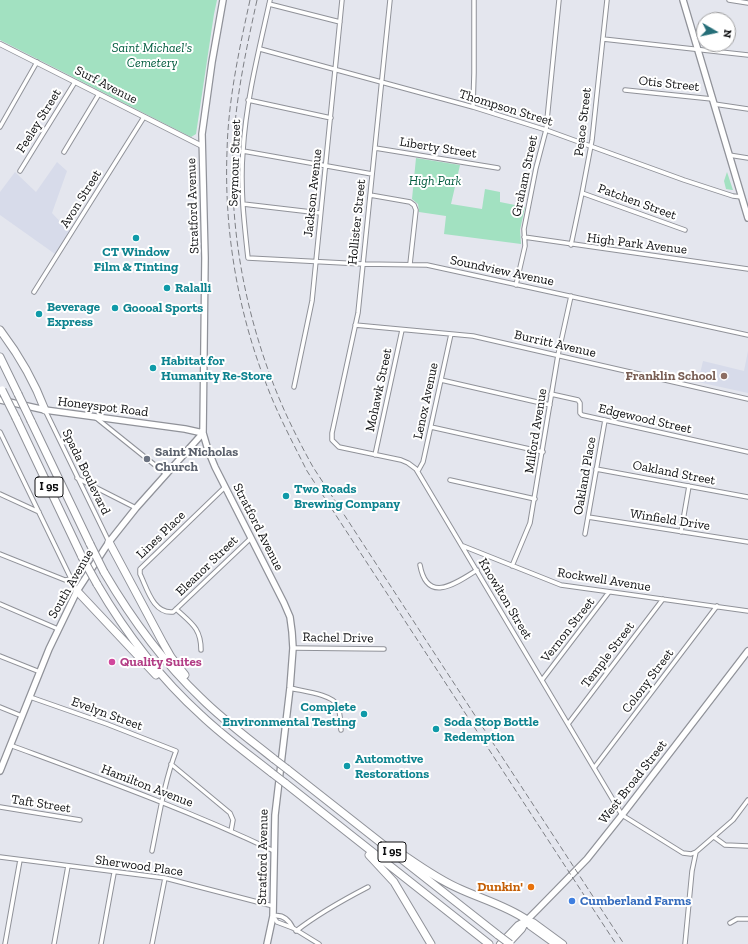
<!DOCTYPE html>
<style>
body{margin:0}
#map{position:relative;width:748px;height:944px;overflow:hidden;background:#e4e6ee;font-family:"Zilla Slab",serif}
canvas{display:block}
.north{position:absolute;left:696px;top:12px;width:40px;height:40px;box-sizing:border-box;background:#fff;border:1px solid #9f9fa0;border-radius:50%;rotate:99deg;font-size:11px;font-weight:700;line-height:16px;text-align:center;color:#0e0f11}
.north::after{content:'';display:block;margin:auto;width:14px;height:18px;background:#256e78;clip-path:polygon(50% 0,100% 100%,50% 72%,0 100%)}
</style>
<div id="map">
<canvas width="748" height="944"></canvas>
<div class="north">N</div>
</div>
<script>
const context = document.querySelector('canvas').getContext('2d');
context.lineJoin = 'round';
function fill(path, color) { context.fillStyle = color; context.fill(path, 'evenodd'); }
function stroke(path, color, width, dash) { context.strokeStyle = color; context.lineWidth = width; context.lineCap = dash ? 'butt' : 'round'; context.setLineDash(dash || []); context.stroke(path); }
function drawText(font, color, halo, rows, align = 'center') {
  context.font = font + ' "Zilla Slab",serif'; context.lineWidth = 4; context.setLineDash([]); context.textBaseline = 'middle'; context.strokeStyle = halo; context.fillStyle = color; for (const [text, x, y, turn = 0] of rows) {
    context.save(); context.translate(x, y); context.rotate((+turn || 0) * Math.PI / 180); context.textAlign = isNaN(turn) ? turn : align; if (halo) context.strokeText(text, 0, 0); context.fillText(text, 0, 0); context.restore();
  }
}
const built = new Path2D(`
 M 57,162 L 67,171 L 52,213 L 70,232 L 55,254 L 0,215 L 0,192 L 15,172 L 36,192 Z
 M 748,351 L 748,393 L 698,382 L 703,361 L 744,371 Z`);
const green = new Path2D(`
 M 0,0 L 217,0 L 214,14 L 196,134 L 191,137 L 0,40 Z
 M 416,158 L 460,165 L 451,204 L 482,209 L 485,189 L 500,192 L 500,202 L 525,207 L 520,230 L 521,244 L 444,234 L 446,216 L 419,212 L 418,204 L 412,199 Z
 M 727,172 L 733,190 L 732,190 L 726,189 L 724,181 Z`);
const minor = new Path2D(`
 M 270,0 C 259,50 246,100 243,151 C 240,186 244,222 248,258 L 363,264 L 427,265 L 748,335
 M 390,0 L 358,313 L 332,433 L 332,440 L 339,447 L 401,460 L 408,463 L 416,469 L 622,815 L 683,853 L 691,854 L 696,852
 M 729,0 L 748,3
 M 269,4 L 340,22
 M 603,39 L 748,55
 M 260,49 L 473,107 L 546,130 L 684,180 L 733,196 L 742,197
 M 625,90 L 712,99
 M 248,100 L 331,118
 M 714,104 L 748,109
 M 473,107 L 474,73 L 474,0
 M 0,127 L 37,62
 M 375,148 L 498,168
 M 243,151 L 372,174
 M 64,152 L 99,94
 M 729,155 L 748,158
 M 20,171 L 75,82
 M 582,193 L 685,230
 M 370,195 L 410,202 L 414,205 L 416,210 L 410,264
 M 243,204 L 320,213
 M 524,237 L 748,269
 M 571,245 L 582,193 L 592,140 L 607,0
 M 516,285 L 525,246 L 524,229 L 536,168 L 546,130 L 559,0
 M 34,292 L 144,117
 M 355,325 L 473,336 L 748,399
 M 441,380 L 550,405
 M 294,387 L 312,301 L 342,0
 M 551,394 L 578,400 L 580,403 L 580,413 L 582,415 L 748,452
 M 45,410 L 109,542
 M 95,417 L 166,474
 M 431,427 L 543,452
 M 0,432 L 77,591
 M 375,455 L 402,330
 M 596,469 L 748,497
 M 418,471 L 423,462 L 451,334
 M 77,478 L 136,508
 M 450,480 L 535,499
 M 225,487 L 140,569 L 140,574 C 147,588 153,614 173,612 L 251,538
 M 0,494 L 39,512
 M 588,517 L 748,542
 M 681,532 L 689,486
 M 585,534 L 605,420
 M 463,546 L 561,585 L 748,611
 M 0,554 L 65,580 L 71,579
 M 420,565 C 427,604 455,584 477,570
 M 512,566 L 530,523 L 558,355 L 571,296
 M 0,604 L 58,629
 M 176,609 C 191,623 201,628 201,650
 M 293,648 L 384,649
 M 0,656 L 40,672
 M 542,680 L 609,592
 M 290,688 C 301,691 332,694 337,705 C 341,711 340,723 341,730
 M 30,697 L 107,724 L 176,751 C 164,783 159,817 152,851
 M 0,707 L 22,716
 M 568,724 L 663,599
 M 10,745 C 99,778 188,810 274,851
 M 171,764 L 230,813 L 233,820 L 231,831
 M 594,768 L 717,606
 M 0,807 L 80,820
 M 714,837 L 725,845 L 748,846
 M 0,857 L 165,878 L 273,906
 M 730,923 L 737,919 L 748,919
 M 293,928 C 289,920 283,914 273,916 L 277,922 L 293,928 L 319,944
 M 296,931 C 319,913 343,900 368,887
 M 5,944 L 20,860
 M 54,944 L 68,866
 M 101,944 L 114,873
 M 152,944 L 165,878
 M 685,944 L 692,871 L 696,852 L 733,820 L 748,800`);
const tertiary = new Path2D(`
 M 0,44 L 202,146`);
const secondary = new Path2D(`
 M 223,0 L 212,62 L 202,134 L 205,258 L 203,433 L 208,450 L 215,467 L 284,603 L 290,617 L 292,632 L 293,648 L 290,688 L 275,815 L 273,916 L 267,944
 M 683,0 L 748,218
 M 0,400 L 45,410 L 185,429 L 203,433 L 136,508 L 109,542 L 77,591 L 49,649 L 0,771
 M 527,920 L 538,909 L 587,859 L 622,815 L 748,651`);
const primary = new Path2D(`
 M 527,920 L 533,922 L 563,944
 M 527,920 L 530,926 L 555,944
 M 500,944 L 518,925 L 527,920
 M 508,944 L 522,929 L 526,921`);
const motorway = new Path2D(`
 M 0,330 C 19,355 34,381 45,410
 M 0,357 L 18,394
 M 16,418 L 82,557
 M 31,421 L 90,544
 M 109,542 L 163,643 L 171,657 L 185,675
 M 104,572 C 131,618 162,661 201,698 C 223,720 249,739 274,759
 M 97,584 C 125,632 159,677 201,715 C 223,736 248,754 272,773
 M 77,591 L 156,675
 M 287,769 L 498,935
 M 285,783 L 489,944
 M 402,854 C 421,867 439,880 460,889 C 482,899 507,906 527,920
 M 369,855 L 394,882 L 431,944`);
const rail = new Path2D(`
 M 250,0 C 239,50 228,101 227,152 C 224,231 238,313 267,386 C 278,415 293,443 307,471 L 616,944
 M 257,0 C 246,50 235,101 233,152 C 230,230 245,310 273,383 C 284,412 298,440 313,467 L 624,944`);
const motorwayBridge = new Path2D(`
 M 2,390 L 16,418
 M 18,394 L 31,421
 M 90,544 L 104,572
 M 82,557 L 97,584
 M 274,759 L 287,769
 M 272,773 L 285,783
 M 498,935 L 510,944`);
const markers = [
 [136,238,4,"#0f9aa8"],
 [167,288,4,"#0f9aa8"],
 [115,308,4,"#0f9aa8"],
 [39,314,4,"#0f9aa8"],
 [153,368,4,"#0f9aa8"],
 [724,376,4,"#8d6e63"],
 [147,459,4,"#6b7280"],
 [286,496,4,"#0f9aa8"],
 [112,662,4,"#d1479c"],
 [364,714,4,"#0f9aa8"],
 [436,729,4,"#0f9aa8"],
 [347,766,4,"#0f9aa8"],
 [531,887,4,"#e8710a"],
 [572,901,4,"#3f7fe0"]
];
const shields = [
 [49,487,28],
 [392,852,28]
];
const shieldNames = [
 ["I 95",49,487],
 ["I 95",392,852]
];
const parkNames = [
 ["Saint Michael's",152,48],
 ["Cemetery",152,63],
 ["High Park",435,181]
];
const streetNames = [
 ["Otis Street",669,84,6],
 ["Surf Avenue",106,85,27],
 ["Thompson Street",506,108,17],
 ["Feeley Street",39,121,-58],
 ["Peace Street",583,122,-83],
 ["Liberty Street",438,148,9],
 ["Seymour Street",235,163,-88],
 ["Graham Street",525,176,-78],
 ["Jackson Avenue",313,193,-84],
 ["Avon Street",81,199,-58],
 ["Patchen Street",637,202,20],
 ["Stratford Avenue",193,206,-92],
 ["Hollister Street",357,222,-84],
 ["High Park Avenue",637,244,7],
 ["Soundview Avenue",502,271,12],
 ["Burritt Avenue",555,344,13],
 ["Mohawk Street",379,390,-78],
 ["Lenox Avenue",426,401,-78],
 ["Honeyspot Road",103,407,7],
 ["Edgewood Street",645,419,13],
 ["Milford Avenue",536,431,-81],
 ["Spada Boulevard",86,472,64],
 ["Oakland Street",674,473,11],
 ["Oakland Place",585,476,-80],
 ["Winfield Drive",670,520,9],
 ["Stratford Avenue",258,527,63],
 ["Lines Place",161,535,-44],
 ["Eleanor Street",207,566,-44],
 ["Rockwell Avenue",604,580,9],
 ["South Avenue",71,584,-60],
 ["Knowlton Street",505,599,59],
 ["Vernon Street",568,630,-52],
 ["Rachel Drive",338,638,1],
 ["Temple Street",608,655,-53],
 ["Colony Street",648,681,-53],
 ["Evelyn Street",107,714,20],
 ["West Broad Street",633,782,-52],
 ["Hamilton Avenue",147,786,21],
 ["Taft Street",41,804,9],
 ["Stratford Avenue",263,857,-89],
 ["Sherwood Place",139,866,8]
];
const cultureNames = [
 ["CT Window",136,252,"center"],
 ["Film & Tinting",136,267,"center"],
 ["Ralalli",175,288],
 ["Beverage",47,307],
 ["Express",47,322],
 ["Goooal Sports",123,308],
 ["Habitat for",161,361],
 ["Humanity Re-Store",161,376],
 ["Two Roads",294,489],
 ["Brewing Company",294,504],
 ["Complete",356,707,"right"],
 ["Environmental Testing",356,722,"right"],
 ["Soda Stop Bottle",444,722],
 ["Redemption",444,737],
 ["Automotive",355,759],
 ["Restorations",355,774]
];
const educationNames = [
 ["Franklin School",716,376]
];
const worshipNames = [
 ["Saint Nicholas",155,452],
 ["Church",155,467]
];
const hotelNames = [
 ["Quality Suites",120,662]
];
const foodNames = [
 ["Dunkin'",523,887]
];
const shopNames = [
 ["Cumberland Farms",580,901]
];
fill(built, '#d7dbea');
fill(green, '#a2e1c1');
stroke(minor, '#909299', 5.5);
stroke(tertiary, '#909299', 6);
stroke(secondary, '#909299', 8);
stroke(primary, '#909299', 8);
stroke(motorway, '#909299', 9);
stroke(minor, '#fff', 3.5);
stroke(tertiary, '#fff', 4.5);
stroke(secondary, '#fff', 5.5);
stroke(primary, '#fff', 6);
stroke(motorway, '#fff', 7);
stroke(rail, '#7d7f84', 1, [6, 3]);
stroke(motorwayBridge, '#909299', 9, []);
stroke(motorwayBridge, '#fff', 7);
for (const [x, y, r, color] of markers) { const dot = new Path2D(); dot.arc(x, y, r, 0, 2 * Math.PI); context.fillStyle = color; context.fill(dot); stroke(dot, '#fff', 1.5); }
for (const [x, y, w] of shields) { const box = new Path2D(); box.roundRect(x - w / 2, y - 10, w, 20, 3); context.fillStyle = '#fff'; context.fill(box); stroke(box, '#0e0f11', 1); }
drawText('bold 12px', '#0e0f11', null, shieldNames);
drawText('italic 13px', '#005b3d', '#fff', parkNames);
drawText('13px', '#0e0f11', '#fff', streetNames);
drawText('bold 13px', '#0d838f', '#fff', cultureNames, 'left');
drawText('bold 13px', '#785e54', '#fff', educationNames, 'right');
drawText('bold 13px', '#5b616d', '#fff', worshipNames, 'left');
drawText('bold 13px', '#b23c85', '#fff', hotelNames, 'left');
drawText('bold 13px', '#c56008', '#fff', foodNames, 'right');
drawText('bold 13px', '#366cbe', '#fff', shopNames, 'left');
</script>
